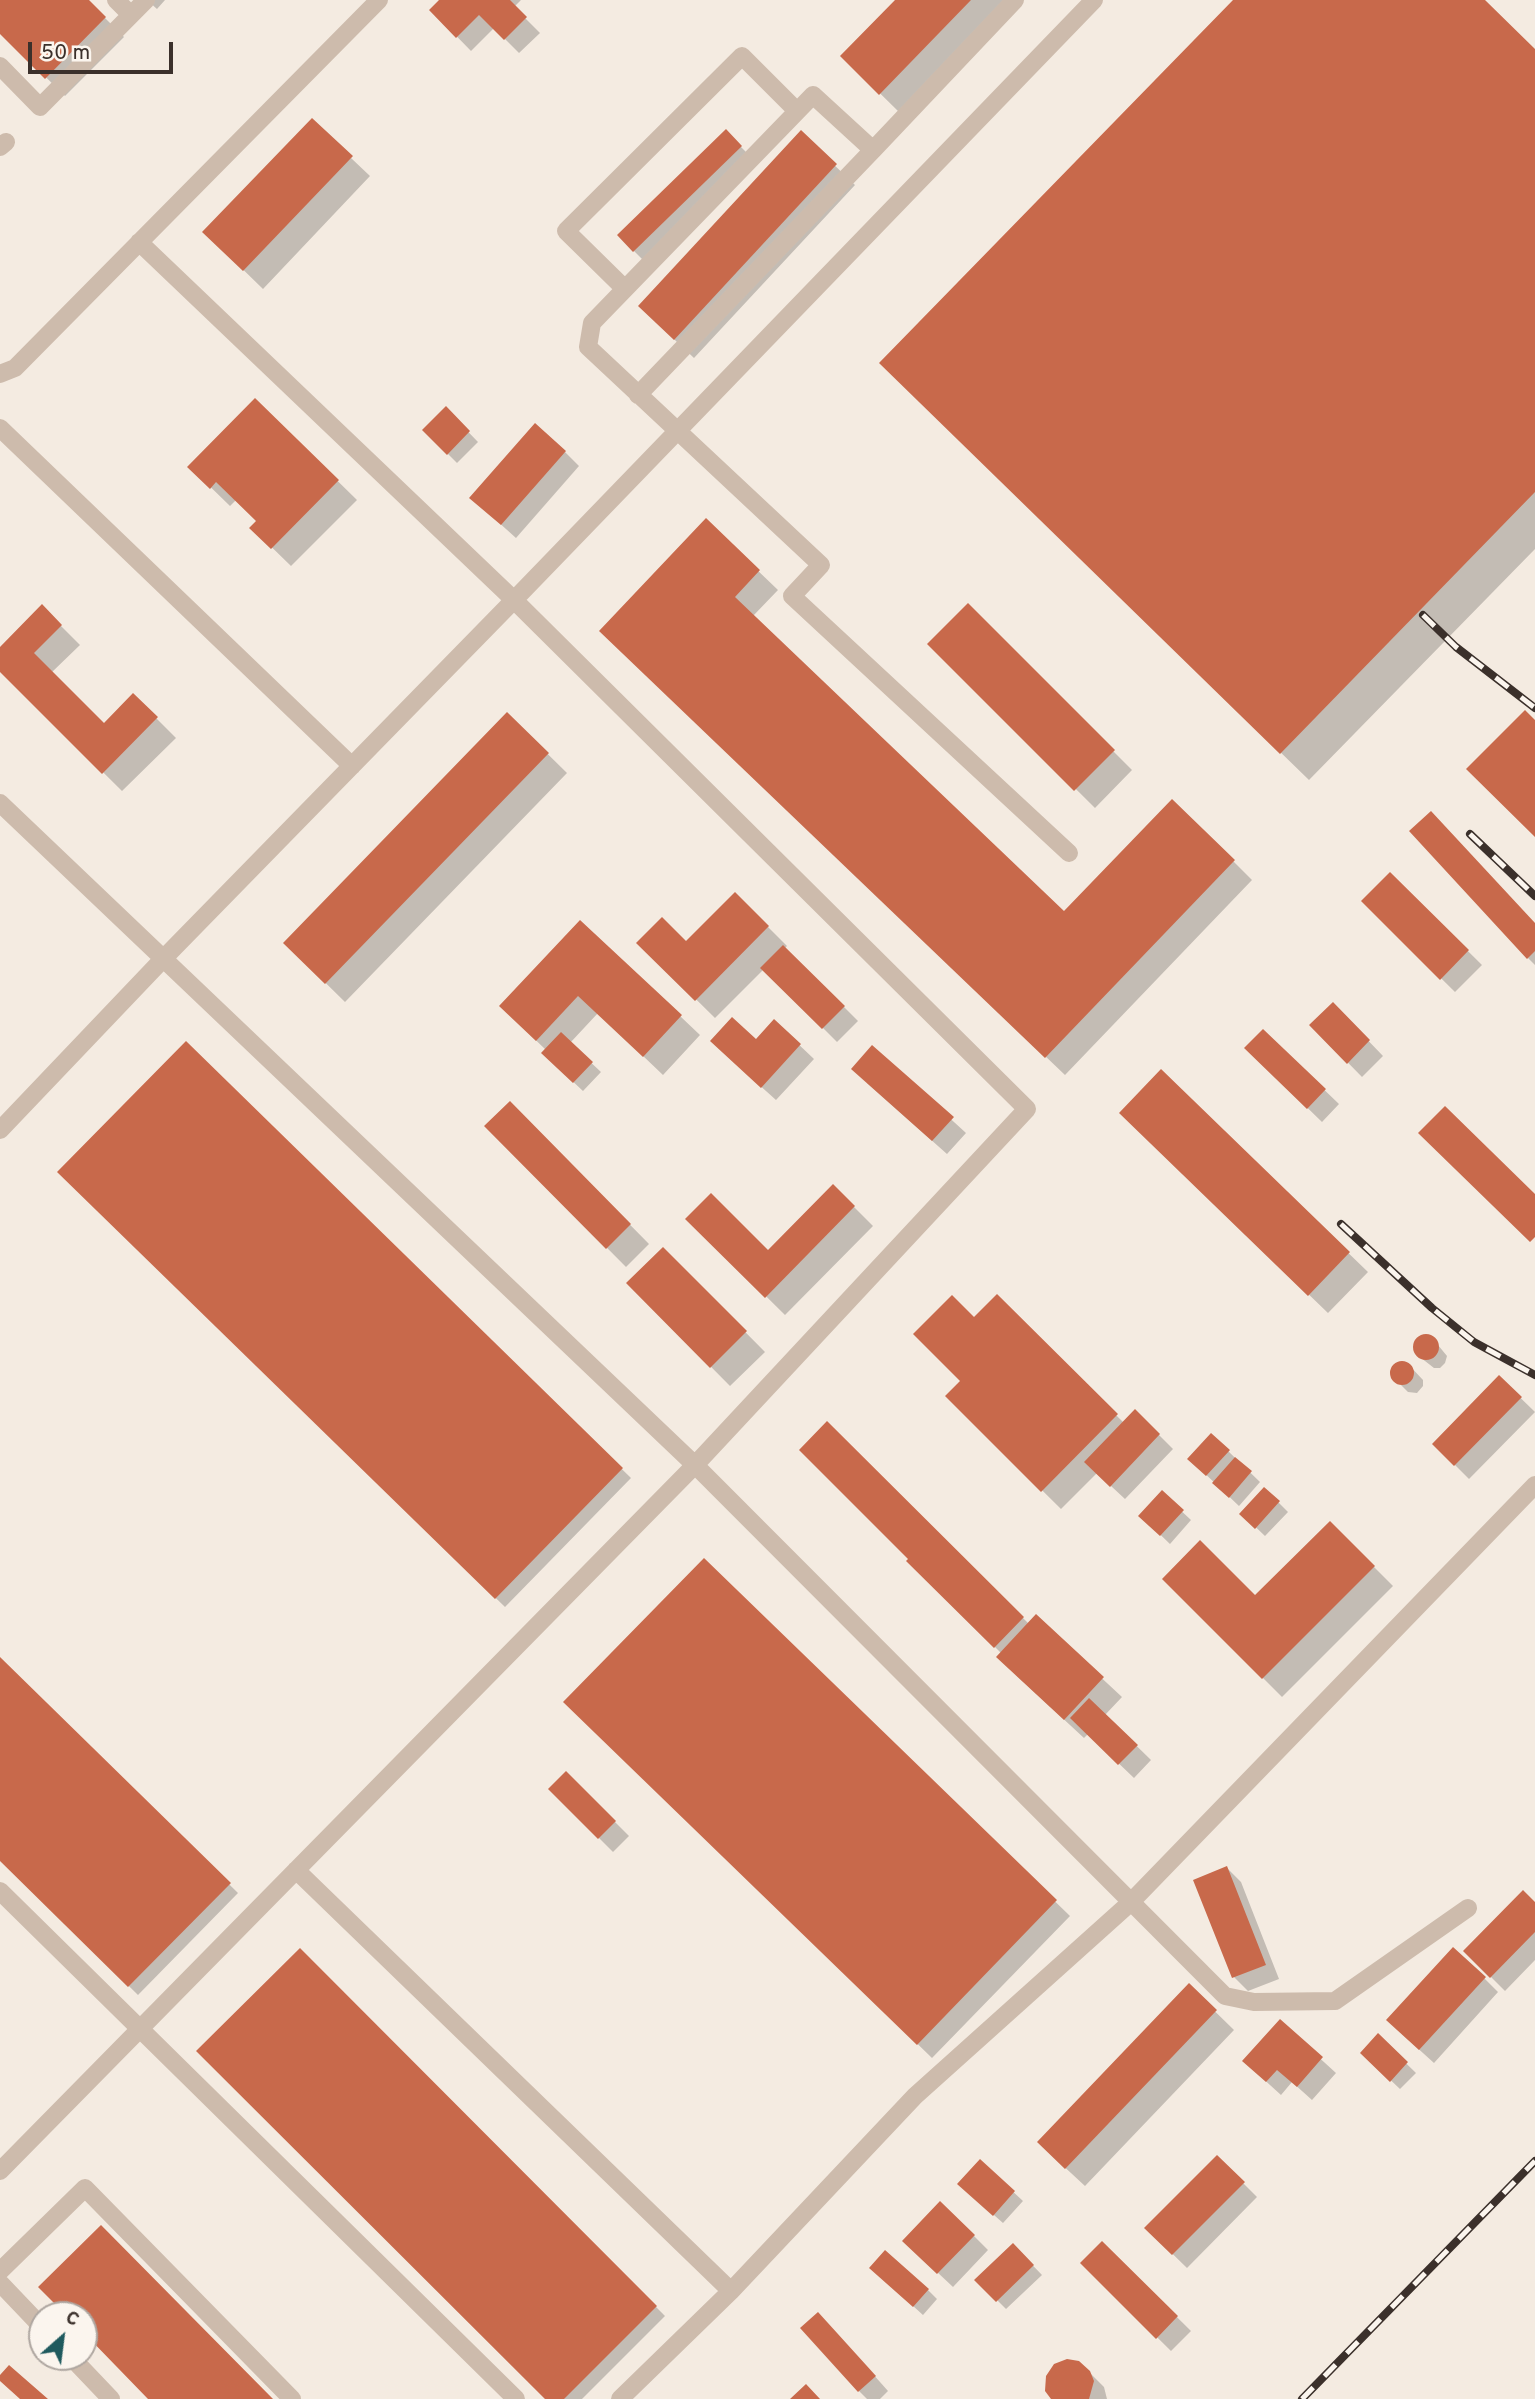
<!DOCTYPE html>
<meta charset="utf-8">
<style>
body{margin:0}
#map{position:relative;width:1535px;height:2399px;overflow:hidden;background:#f4ebe1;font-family:Overpass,sans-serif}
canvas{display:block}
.north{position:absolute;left:28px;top:2301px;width:70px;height:70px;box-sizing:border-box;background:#fbf5ee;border:2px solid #aea6a0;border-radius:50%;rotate:28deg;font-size:19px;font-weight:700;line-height:28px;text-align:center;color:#3b302b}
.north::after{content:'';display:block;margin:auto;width:24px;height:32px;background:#1f5a5e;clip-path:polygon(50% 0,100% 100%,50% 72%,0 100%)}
.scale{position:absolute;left:28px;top:42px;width:145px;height:32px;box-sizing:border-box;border:4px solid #3b302b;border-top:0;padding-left:9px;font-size:21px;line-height:24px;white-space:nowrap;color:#3b302b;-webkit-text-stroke:5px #fbf5ee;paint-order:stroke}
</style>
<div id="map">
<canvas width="1535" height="2399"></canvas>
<div class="north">С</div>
<div class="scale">50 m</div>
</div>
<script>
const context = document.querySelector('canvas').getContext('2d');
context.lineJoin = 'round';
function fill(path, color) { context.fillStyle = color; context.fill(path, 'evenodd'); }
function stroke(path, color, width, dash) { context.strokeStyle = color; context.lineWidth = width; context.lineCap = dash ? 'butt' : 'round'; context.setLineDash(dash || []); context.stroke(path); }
const shadow = new Path2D(`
 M 0,0 L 87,0 L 124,37 L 65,96 L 0,32 Z
 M 147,0 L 165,0 L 157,9 Z
 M 442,0 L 521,0 L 514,7 L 540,33 L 519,53 L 494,28 L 471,51 L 431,10 Z
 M 897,0 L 1008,0 L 899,112 L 842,56 Z
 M 1236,0 L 1483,0 L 1535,51 L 1535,549 L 1309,780 L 909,391 Z
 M 726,132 L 755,161 L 648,265 L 619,236 Z
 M 801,133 L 855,185 L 694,358 L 659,325 Z
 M 351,158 L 370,176 L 263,289 L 224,251 Z
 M 255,400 L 357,500 L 291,566 L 252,528 L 258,522 L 236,500 L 230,506 L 190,467 Z
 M 446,409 L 478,442 L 457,463 L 424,430 Z
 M 565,452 L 579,466 L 516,538 L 486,511 Z
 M 706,521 L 778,590 L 753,616 L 1064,914 L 1233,861 L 1252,880 L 1065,1075 L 620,650 Z
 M 968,606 L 1132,770 L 1095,808 L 930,644 Z
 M 42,607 L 80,645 L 51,673 L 104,725 L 133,695 L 176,738 L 122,791 L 0,670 L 0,649 Z
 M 507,714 L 567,773 L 345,1002 L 285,943 Z
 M 1390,874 L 1482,965 L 1455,992 L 1363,901 Z
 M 735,894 L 787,946 L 785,948 L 858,1021 L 837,1042 L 764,969 L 715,1018 L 639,943 L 686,944 Z
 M 581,922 L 700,1035 L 663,1075 L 598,1013 L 570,1043 L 601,1072 L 583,1091 L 552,1062 L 546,1050 L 520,1025 Z
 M 1535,924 L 1535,965 L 1528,958 Z
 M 1333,1004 L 1383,1056 L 1362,1077 L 1311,1025 Z
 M 774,1021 L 814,1059 L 776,1100 L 726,1055 L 756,1042 Z
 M 1263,1031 L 1339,1104 L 1322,1122 L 1246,1048 Z
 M 186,1043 L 631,1478 L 505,1607 L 59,1172 Z
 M 872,1047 L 966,1133 L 947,1154 L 867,1083 Z
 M 1161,1072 L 1368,1272 L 1328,1313 L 1140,1132 Z
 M 510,1103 L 649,1244 L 626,1267 L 486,1126 Z
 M 833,1186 L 873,1226 L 785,1315 L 688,1219 L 768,1252 Z
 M 663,1249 L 765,1352 L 730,1386 L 628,1283 Z
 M 997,1297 L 1124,1423 L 1135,1411 L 1173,1449 L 1125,1499 L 1097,1473 L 1061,1509 L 947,1396 L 963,1381 L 974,1320 Z
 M 1424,1336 L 1433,1339 L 1447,1356 L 1445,1363 L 1440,1368 L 1434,1368 L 1416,1354 L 1414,1346 L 1417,1340 Z
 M 1400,1362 L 1408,1364 L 1423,1380 L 1423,1386 L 1417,1393 L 1408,1392 L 1393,1377 L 1394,1366 Z
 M 1499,1377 L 1535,1412 L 1469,1479 L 1434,1444 Z
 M 827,1424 L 1029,1624 L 1036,1617 L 1122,1697 L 1105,1715 L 1151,1760 L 1134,1778 L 1088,1734 L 1084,1738 L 1017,1676 L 1002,1654 L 909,1561 L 911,1559 Z
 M 1228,1451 L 1260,1482 L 1239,1506 L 1199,1468 Z
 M 1265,1489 L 1288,1512 L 1265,1536 L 1242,1514 Z
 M 1162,1493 L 1191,1520 L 1170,1544 L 1141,1516 Z
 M 1330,1523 L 1393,1586 L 1282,1697 L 1164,1579 L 1255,1598 Z
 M 704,1560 L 1070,1916 L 932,2058 L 566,1702 Z
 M 0,1659 L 238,1893 L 138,1995 L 0,1859 Z
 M 566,1773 L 629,1836 L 613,1852 L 550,1789 Z
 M 1227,1868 L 1241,1882 L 1279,1979 L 1248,1991 L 1234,1977 Z
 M 1535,1904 L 1535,1960 L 1505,1991 L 1465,1951 Z
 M 300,1950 L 665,2316 L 582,2399 L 547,2399 Z
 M 1484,1978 L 1498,1992 L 1434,2063 L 1402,2034 Z
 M 1189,1986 L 1234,2030 L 1085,2186 L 1058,2161 Z
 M 1280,2022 L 1336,2073 L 1312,2100 L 1292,2082 L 1281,2095 L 1259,2075 Z
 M 1378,2036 L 1416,2073 L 1400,2089 L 1362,2053 Z
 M 1217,2157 L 1257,2197 L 1187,2268 L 1146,2228 Z
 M 980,2161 L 1023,2201 L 1003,2223 L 969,2193 Z
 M 974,2236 L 988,2250 L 953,2287 L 919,2255 Z
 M 1102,2243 L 1191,2331 L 1171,2351 L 1082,2263 Z
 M 1013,2245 L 1042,2275 L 1006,2309 L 977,2280 Z
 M 881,2277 L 928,2290 L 937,2299 L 923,2315 Z
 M 832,2328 L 888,2391 L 880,2399 L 867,2399 L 859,2391 Z
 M 1089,2372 L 1104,2387 L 1107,2399 L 1053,2399 Z`);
const building = new Path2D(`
 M 0,0 L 89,0 L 106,17 L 45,79 L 0,34 Z
 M 439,0 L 510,0 L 527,17 L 504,40 L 479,15 L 456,38 L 429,10 Z
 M 895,0 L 971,0 L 879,95 L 840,56 Z
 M 1233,0 L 1485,0 L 1535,49 L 1535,492 L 1280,754 L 879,363 Z
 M 312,118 L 353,156 L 243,271 L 202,232 Z
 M 726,129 L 742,146 L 633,252 L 617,235 Z
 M 801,130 L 837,164 L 674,340 L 638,306 Z
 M 255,398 L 339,480 L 271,549 L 249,528 L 256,521 L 216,482 L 210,489 L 187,467 Z
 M 446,406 L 470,431 L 447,455 L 422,430 Z
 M 535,423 L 566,451 L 501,525 L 469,498 Z
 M 706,518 L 760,570 L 735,597 L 1064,911 L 1172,799 L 1235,860 L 1045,1058 L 599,631 Z
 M 968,603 L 1115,750 L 1074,791 L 927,644 Z
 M 42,604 L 62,625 L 34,653 L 104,723 L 133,693 L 158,717 L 102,774 L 0,672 L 0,647 Z
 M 1525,710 L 1535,720 L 1535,837 L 1466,769 Z
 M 507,712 L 549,753 L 325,984 L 283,943 Z
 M 1431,811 L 1535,923 L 1535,951 L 1527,959 L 1409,831 Z
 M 1390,872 L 1469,950 L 1440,980 L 1361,901 Z
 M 735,892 L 769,926 L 695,1001 L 636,943 L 662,917 L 686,941 Z
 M 580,920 L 682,1015 L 643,1057 L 578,996 L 536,1041 L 499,1006 Z
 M 783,945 L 845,1006 L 822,1029 L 760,968 Z
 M 1333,1002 L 1370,1040 L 1347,1064 L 1309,1025 Z
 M 732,1017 L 756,1039 L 774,1019 L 801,1044 L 761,1088 L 710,1041 Z
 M 1263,1029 L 1326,1089 L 1307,1109 L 1244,1048 Z
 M 561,1032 L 593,1062 L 573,1083 L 541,1053 Z
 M 186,1041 L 623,1468 L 495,1599 L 57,1172 Z
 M 872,1045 L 954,1117 L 932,1141 L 851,1069 Z
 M 1161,1069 L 1350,1252 L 1308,1296 L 1119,1113 Z
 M 510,1101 L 631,1224 L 606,1249 L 484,1126 Z
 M 1445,1106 L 1535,1194 L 1535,1237 L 1530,1242 L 1418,1133 Z
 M 833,1184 L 855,1206 L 765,1298 L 685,1219 L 711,1193 L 768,1250 Z
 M 663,1247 L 747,1331 L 710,1368 L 626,1283 Z
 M 997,1294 L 1118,1414 L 1041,1492 L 945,1396 L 960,1381 L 913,1334 L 952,1295 L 974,1317 Z
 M1413 1347a13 13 0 1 1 26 0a13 13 0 1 1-26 0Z
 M1390 1373a12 12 0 1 1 24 0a12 12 0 1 1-24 0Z
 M 1499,1375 L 1522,1397 L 1454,1466 L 1432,1444 Z
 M 1135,1409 L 1160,1434 L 1110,1487 L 1084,1462 Z
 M 827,1421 L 1024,1617 L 994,1648 L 906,1561 L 908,1559 L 799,1450 Z
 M 1211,1433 L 1230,1450 L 1206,1476 L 1187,1459 Z
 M 1235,1457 L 1252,1471 L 1229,1498 L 1212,1483 Z
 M 1264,1487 L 1280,1501 L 1255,1529 L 1239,1514 Z
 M 1162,1490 L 1184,1510 L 1160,1536 L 1138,1516 Z
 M 1330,1521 L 1375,1566 L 1262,1679 L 1162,1579 L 1200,1540 L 1255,1595 Z
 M 704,1558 L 1057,1900 L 917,2045 L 563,1702 Z
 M 1036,1614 L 1104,1677 L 1064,1720 L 996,1657 Z
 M 0,1657 L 231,1883 L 128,1987 L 0,1861 Z
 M 1089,1698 L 1138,1745 L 1118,1765 L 1070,1718 Z
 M 566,1771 L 616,1821 L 598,1839 L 548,1789 Z
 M 1227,1866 L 1266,1965 L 1232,1978 L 1193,1880 Z
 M 1523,1890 L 1535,1902 L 1535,1932 L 1490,1978 L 1463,1951 Z
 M 1453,1947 L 1486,1977 L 1419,2050 L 1386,2020 Z
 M 300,1948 L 657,2306 L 564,2399 L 545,2399 L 196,2051 Z
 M 1189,1983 L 1217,2010 L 1065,2169 L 1037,2142 Z
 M 1280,2019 L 1323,2057 L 1297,2087 L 1277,2070 L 1266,2082 L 1242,2061 Z
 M 1378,2033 L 1408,2062 L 1390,2082 L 1360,2053 Z
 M 1217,2155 L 1245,2182 L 1172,2255 L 1144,2228 Z
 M 980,2159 L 1015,2191 L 993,2216 L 957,2184 Z
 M 940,2201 L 975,2235 L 937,2274 L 902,2241 Z
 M 101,2225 L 273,2399 L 148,2399 L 84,2333 L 84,2315 L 66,2315 L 38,2287 Z
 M 1102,2241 L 1178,2316 L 1156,2339 L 1080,2263 Z
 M 1013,2243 L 1034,2265 L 996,2302 L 974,2280 Z
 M 885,2250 L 929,2289 L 913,2307 L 869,2268 Z
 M 818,2312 L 876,2376 L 858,2392 L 800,2328 Z
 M 1067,2359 L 1079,2361 L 1090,2371 L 1094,2381 L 1089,2399 L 1051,2399 L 1045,2391 L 1046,2376 L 1054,2364 Z
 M 9,2365 L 48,2399 L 20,2399 L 0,2381 L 0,2375 Z
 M 806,2384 L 820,2399 L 790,2399 Z`);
const minor = new Path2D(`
 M 116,0 L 131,15
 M 1015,0 L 873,150 L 813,95 L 592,323 L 588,347 L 821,565 L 792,596 L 1069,853
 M 0,66 L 40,107 L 146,0
 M 0,147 L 6,142
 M 625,289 L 566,231 L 742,56 L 797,111
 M 0,374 L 15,368 L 379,0
 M 638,395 L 873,150
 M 0,428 L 352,766
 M 0,803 L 695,1465 L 1225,1996 L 1254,2002 L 1335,2001 L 1468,1908
 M 0,1130 L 163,959 L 514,600 L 139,242
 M 296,1870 L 731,2291
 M 0,1891 L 516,2399
 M 0,2171 L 695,1465 L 1027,1109 L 514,600 L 1094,0
 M 0,2271 L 85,2188 L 292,2399
 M 0,2283 L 42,2327
 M 71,2357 L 111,2399
 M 620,2399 L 731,2291 L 915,2096 L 1130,1903 L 1535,1485`);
const rail = new Path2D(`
 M 1423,615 L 1456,647 L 1535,708
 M 1470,834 L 1535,896
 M 1341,1224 L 1432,1308 L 1474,1342 L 1535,1375
 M 1302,2399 L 1535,2161`);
fill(shadow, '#0003');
fill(building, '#c8694b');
stroke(minor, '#cdbbac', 18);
stroke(rail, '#3b302b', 8);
stroke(rail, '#fbf5ee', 5, [16]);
</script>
